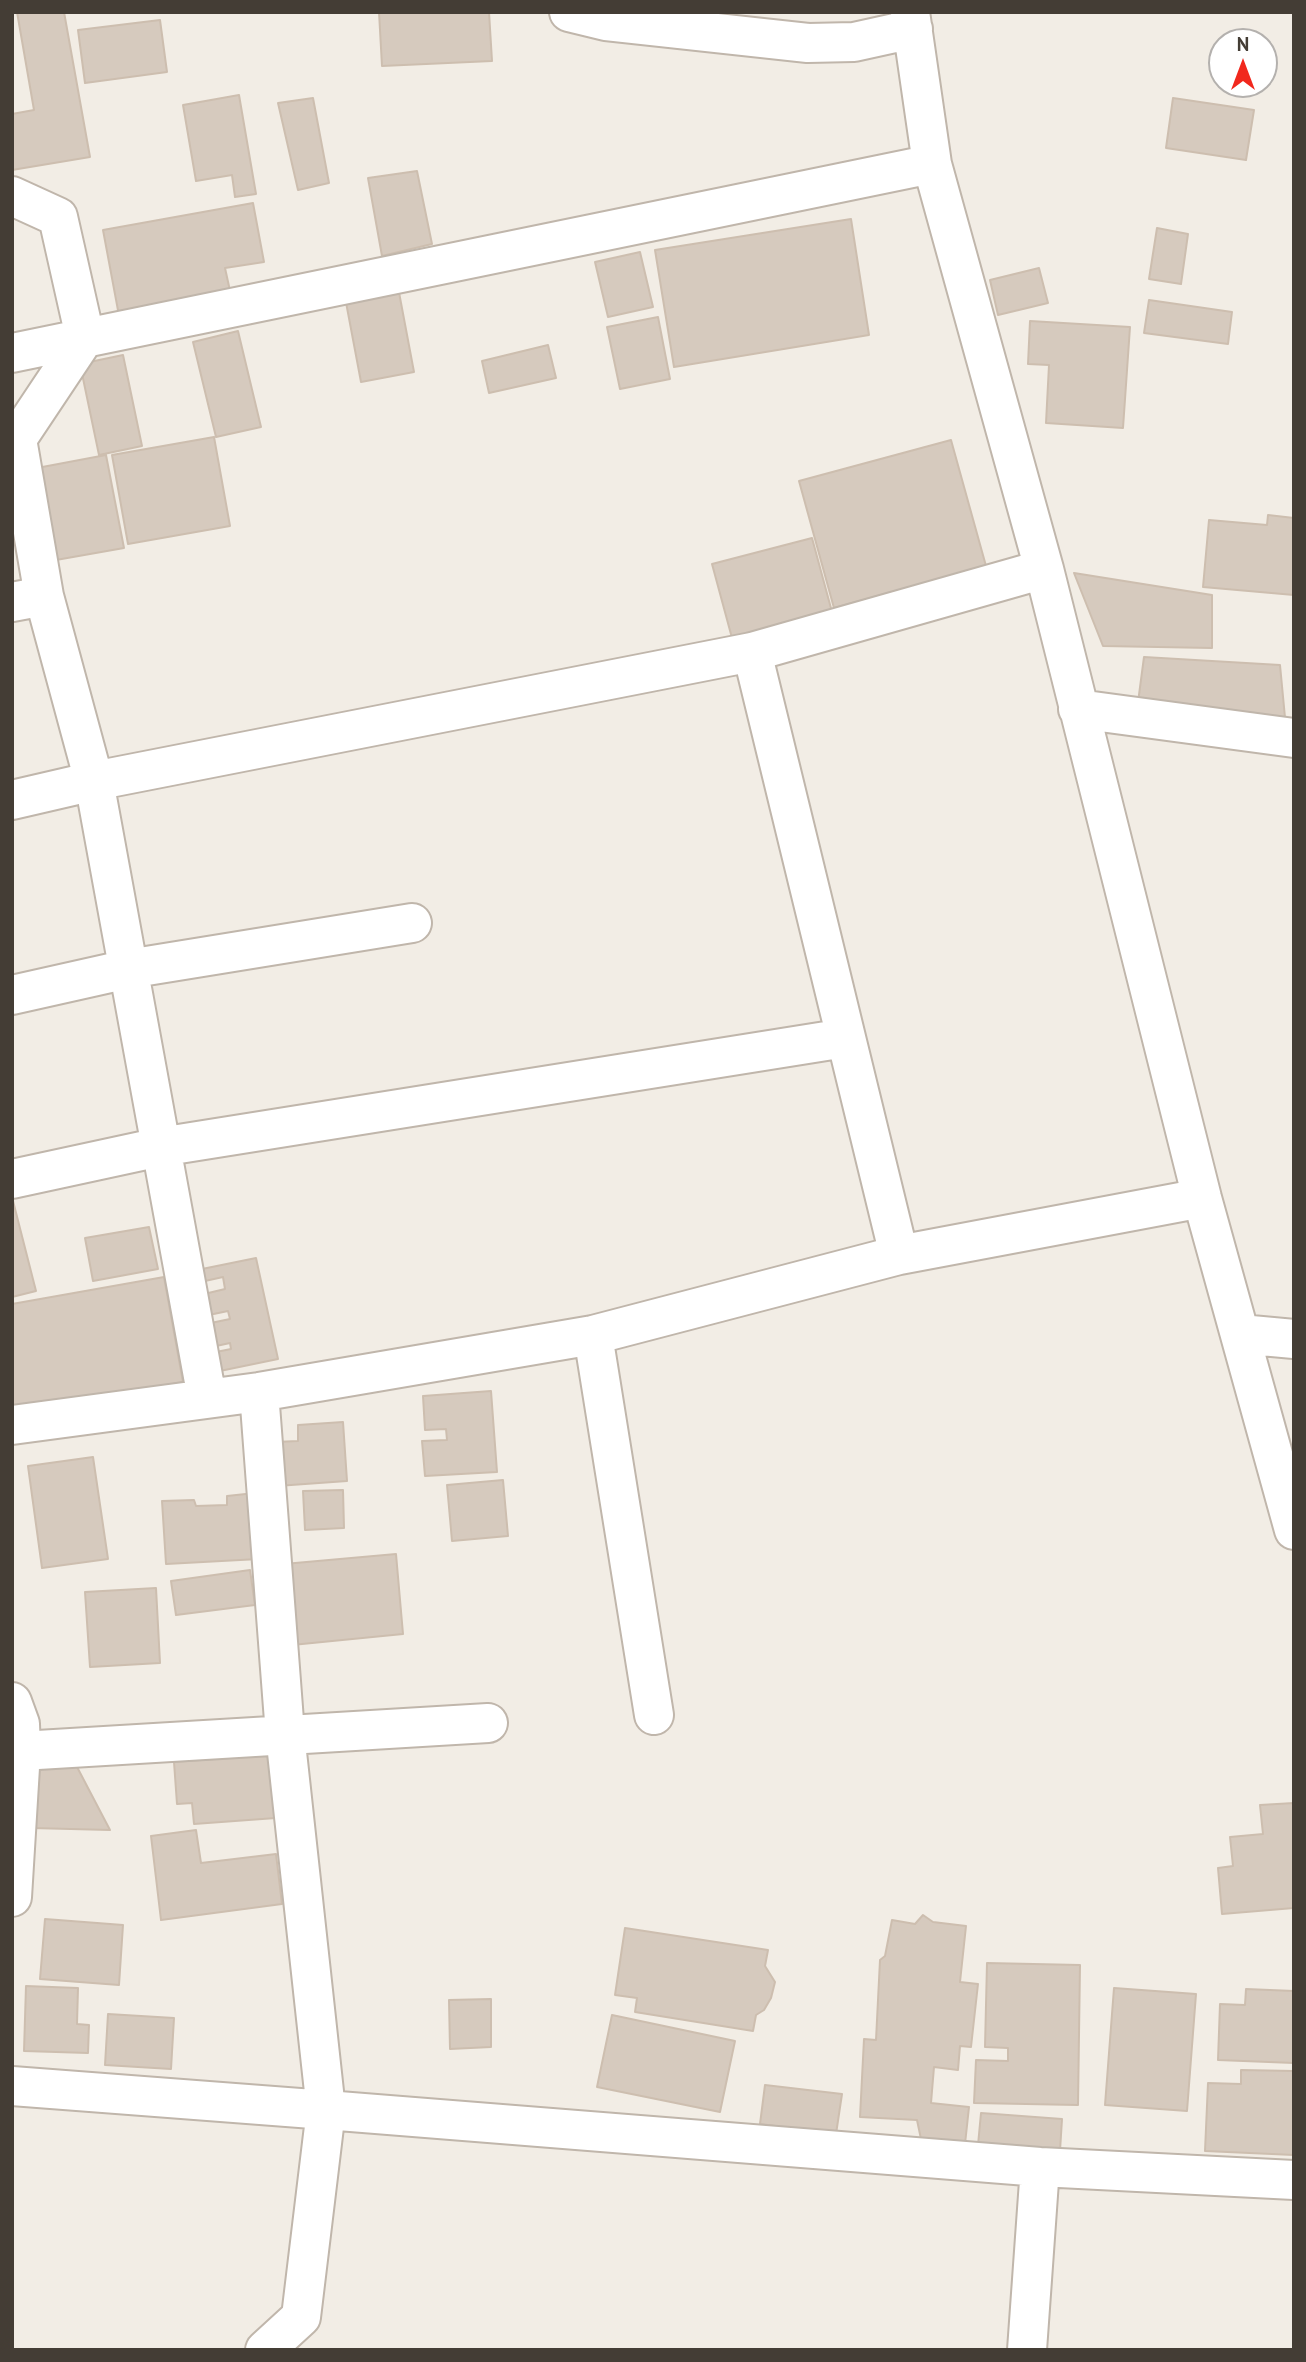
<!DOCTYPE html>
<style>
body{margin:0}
#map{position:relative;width:1306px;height:2362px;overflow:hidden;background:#f2ede5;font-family:"PT Sans",sans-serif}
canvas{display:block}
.frame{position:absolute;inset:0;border:14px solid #443d35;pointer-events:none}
.north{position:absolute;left:1208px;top:28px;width:70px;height:70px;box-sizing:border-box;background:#fff;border:2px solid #b4b1ae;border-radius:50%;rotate:0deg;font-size:19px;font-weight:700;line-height:28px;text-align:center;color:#443d35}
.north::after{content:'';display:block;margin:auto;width:24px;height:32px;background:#f1281d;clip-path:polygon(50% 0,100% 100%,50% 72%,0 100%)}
</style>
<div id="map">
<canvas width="1306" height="2362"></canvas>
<div class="frame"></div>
<div class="north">N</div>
</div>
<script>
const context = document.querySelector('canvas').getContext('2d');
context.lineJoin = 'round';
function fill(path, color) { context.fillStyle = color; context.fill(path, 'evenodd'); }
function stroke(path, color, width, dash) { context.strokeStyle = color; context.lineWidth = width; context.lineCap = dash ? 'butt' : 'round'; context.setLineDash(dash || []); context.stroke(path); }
const building = new Path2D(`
 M 17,12 L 64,12 L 90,157 L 12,170 L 12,114 L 34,110 Z
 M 379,12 L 489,12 L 492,61 L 382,66 Z
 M 160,20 L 167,72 L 85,83 L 78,30 Z
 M 239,95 L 256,194 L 235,197 L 232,175 L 196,181 L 183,105 Z
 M 313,98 L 329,183 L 298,190 L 278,103 Z
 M 1173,98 L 1254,110 L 1246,160 L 1166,148 Z
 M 417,171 L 432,244 L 382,256 L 368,178 Z
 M 253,203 L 264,262 L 225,268 L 232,300 L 120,321 L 103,230 Z
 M 851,219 L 869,335 L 674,367 L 655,250 Z
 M 1157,228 L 1188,234 L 1181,284 L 1149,279 Z
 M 640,252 L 653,307 L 608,317 L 595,262 Z
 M 1039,268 L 1048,303 L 998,315 L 990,280 Z
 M 398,287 L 414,372 L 361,382 L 345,297 Z
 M 1149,300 L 1232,312 L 1228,344 L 1144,333 Z
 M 658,317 L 670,379 L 620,389 L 607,327 Z
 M 1030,321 L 1130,327 L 1123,428 L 1046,423 L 1049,365 L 1028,364 Z
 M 238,331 L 261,427 L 216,437 L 193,342 Z
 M 548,345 L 556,378 L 489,393 L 482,361 Z
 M 123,355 L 142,446 L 99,455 L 80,364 Z
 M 214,437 L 230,526 L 128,544 L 112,455 Z
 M 951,440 L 986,566 L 834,608 L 799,481 Z
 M 106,455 L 124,548 L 56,560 L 37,468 Z
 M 1268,515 L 1294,518 L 1294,595 L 1203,587 L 1209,520 L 1267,525 Z
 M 812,538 L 832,612 L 732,638 L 712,564 Z
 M 1074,573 L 1212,595 L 1212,648 L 1103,646 Z
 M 1144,657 L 1280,665 L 1286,728 L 1137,710 Z
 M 12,1197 L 36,1291 L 12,1297 Z
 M 149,1227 L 158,1269 L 93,1281 L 85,1238 Z
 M 256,1258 L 278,1359 L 215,1372 L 211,1353 L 231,1349 L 230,1343 L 207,1348 L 201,1325 L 230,1319 L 228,1311 L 204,1316 L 200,1295 L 225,1289 L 223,1277 L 205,1281 L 202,1269 Z
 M 164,1277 L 183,1382 L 12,1412 L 12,1304 Z
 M 491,1391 L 497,1472 L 425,1476 L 422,1441 L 447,1440 L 446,1429 L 425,1430 L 423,1396 Z
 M 343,1422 L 347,1481 L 277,1486 L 275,1442 L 298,1441 L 298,1425 Z
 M 93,1457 L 108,1559 L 42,1568 L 28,1466 Z
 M 503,1480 L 508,1536 L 452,1541 L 447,1485 Z
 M 343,1490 L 344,1528 L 305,1530 L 303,1491 Z
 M 255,1493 L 259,1559 L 166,1564 L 162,1501 L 194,1500 L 196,1506 L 227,1505 L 227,1496 Z
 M 396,1554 L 403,1634 L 292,1645 L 284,1564 Z
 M 250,1570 L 255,1605 L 176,1615 L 171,1581 Z
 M 156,1588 L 160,1663 L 90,1667 L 85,1592 Z
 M 271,1755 L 276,1818 L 194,1824 L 192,1803 L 177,1804 L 174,1762 Z
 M 32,1764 L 76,1765 L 110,1830 L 31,1828 Z
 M 1294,1803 L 1294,1908 L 1222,1914 L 1218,1868 L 1233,1866 L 1230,1837 L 1263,1834 L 1260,1805 Z
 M 196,1830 L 201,1863 L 276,1854 L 282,1904 L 161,1920 L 151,1836 Z
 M 923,1915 L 933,1922 L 966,1926 L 960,1982 L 978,1984 L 971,2047 L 960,2046 L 958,2070 L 934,2067 L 931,2103 L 969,2107 L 965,2144 L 921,2139 L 917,2120 L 860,2117 L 864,2039 L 876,2040 L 880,1960 L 885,1956 L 892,1920 L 915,1924 Z
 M 45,1919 L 123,1925 L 119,1985 L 40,1979 Z
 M 625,1928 L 768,1950 L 765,1966 L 775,1982 L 771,1998 L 764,2010 L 756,2015 L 753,2031 L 635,2012 L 637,1998 L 615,1995 Z
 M 987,1963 L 1080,1965 L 1078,2105 L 974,2103 L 976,2060 L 1008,2061 L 1008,2048 L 985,2047 Z
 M 26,1986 L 78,1988 L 77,2024 L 89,2025 L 88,2053 L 24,2051 Z
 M 1114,1988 L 1196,1994 L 1187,2111 L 1105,2105 Z
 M 1246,1989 L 1294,1991 L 1294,2063 L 1218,2060 L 1220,2004 L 1245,2005 Z
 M 491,1999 L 491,2047 L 450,2049 L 449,2000 Z
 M 108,2014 L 174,2018 L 171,2069 L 105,2065 Z
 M 612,2015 L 735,2041 L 720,2112 L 597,2087 Z
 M 1241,2070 L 1294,2071 L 1294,2155 L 1205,2151 L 1208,2083 L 1241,2084 Z
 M 765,2085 L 842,2094 L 836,2134 L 760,2124 Z
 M 981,2113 L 1062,2119 L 1060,2151 L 978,2145 Z`);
const minor = new Path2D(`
 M 569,12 L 606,21 L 808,43 L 854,42 L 913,29
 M 910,12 L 932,164 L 1044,569 L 1202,1198 L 1294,1530
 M 12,196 L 58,217 L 85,337 L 17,439 L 44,596 L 94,781 L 207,1398
 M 12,353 L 932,164
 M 12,602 L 44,596
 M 752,652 L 899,1255
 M 1078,709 L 1294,738
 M 12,800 L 94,781 L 752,652 L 1044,569
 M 12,995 L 128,969 L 412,923
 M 12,1179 L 160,1147 L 845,1038
 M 1240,1334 L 1294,1339
 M 593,1335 L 654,1715
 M 12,1425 L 259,1392 L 593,1335 L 899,1255 L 1202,1198
 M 12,1702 L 20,1724 L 21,1751 L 12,1897
 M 21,1751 L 488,1723
 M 12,2086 L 326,2110 L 285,1734 L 259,1392
 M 265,2350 L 301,2317 L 326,2110 L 1040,2167 L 1294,2180
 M 1027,2350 L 1040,2167`);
fill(building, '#d6cabe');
stroke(building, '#cdbeaf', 2);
stroke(minor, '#c0b6ab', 42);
stroke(minor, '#fff', 38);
</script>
